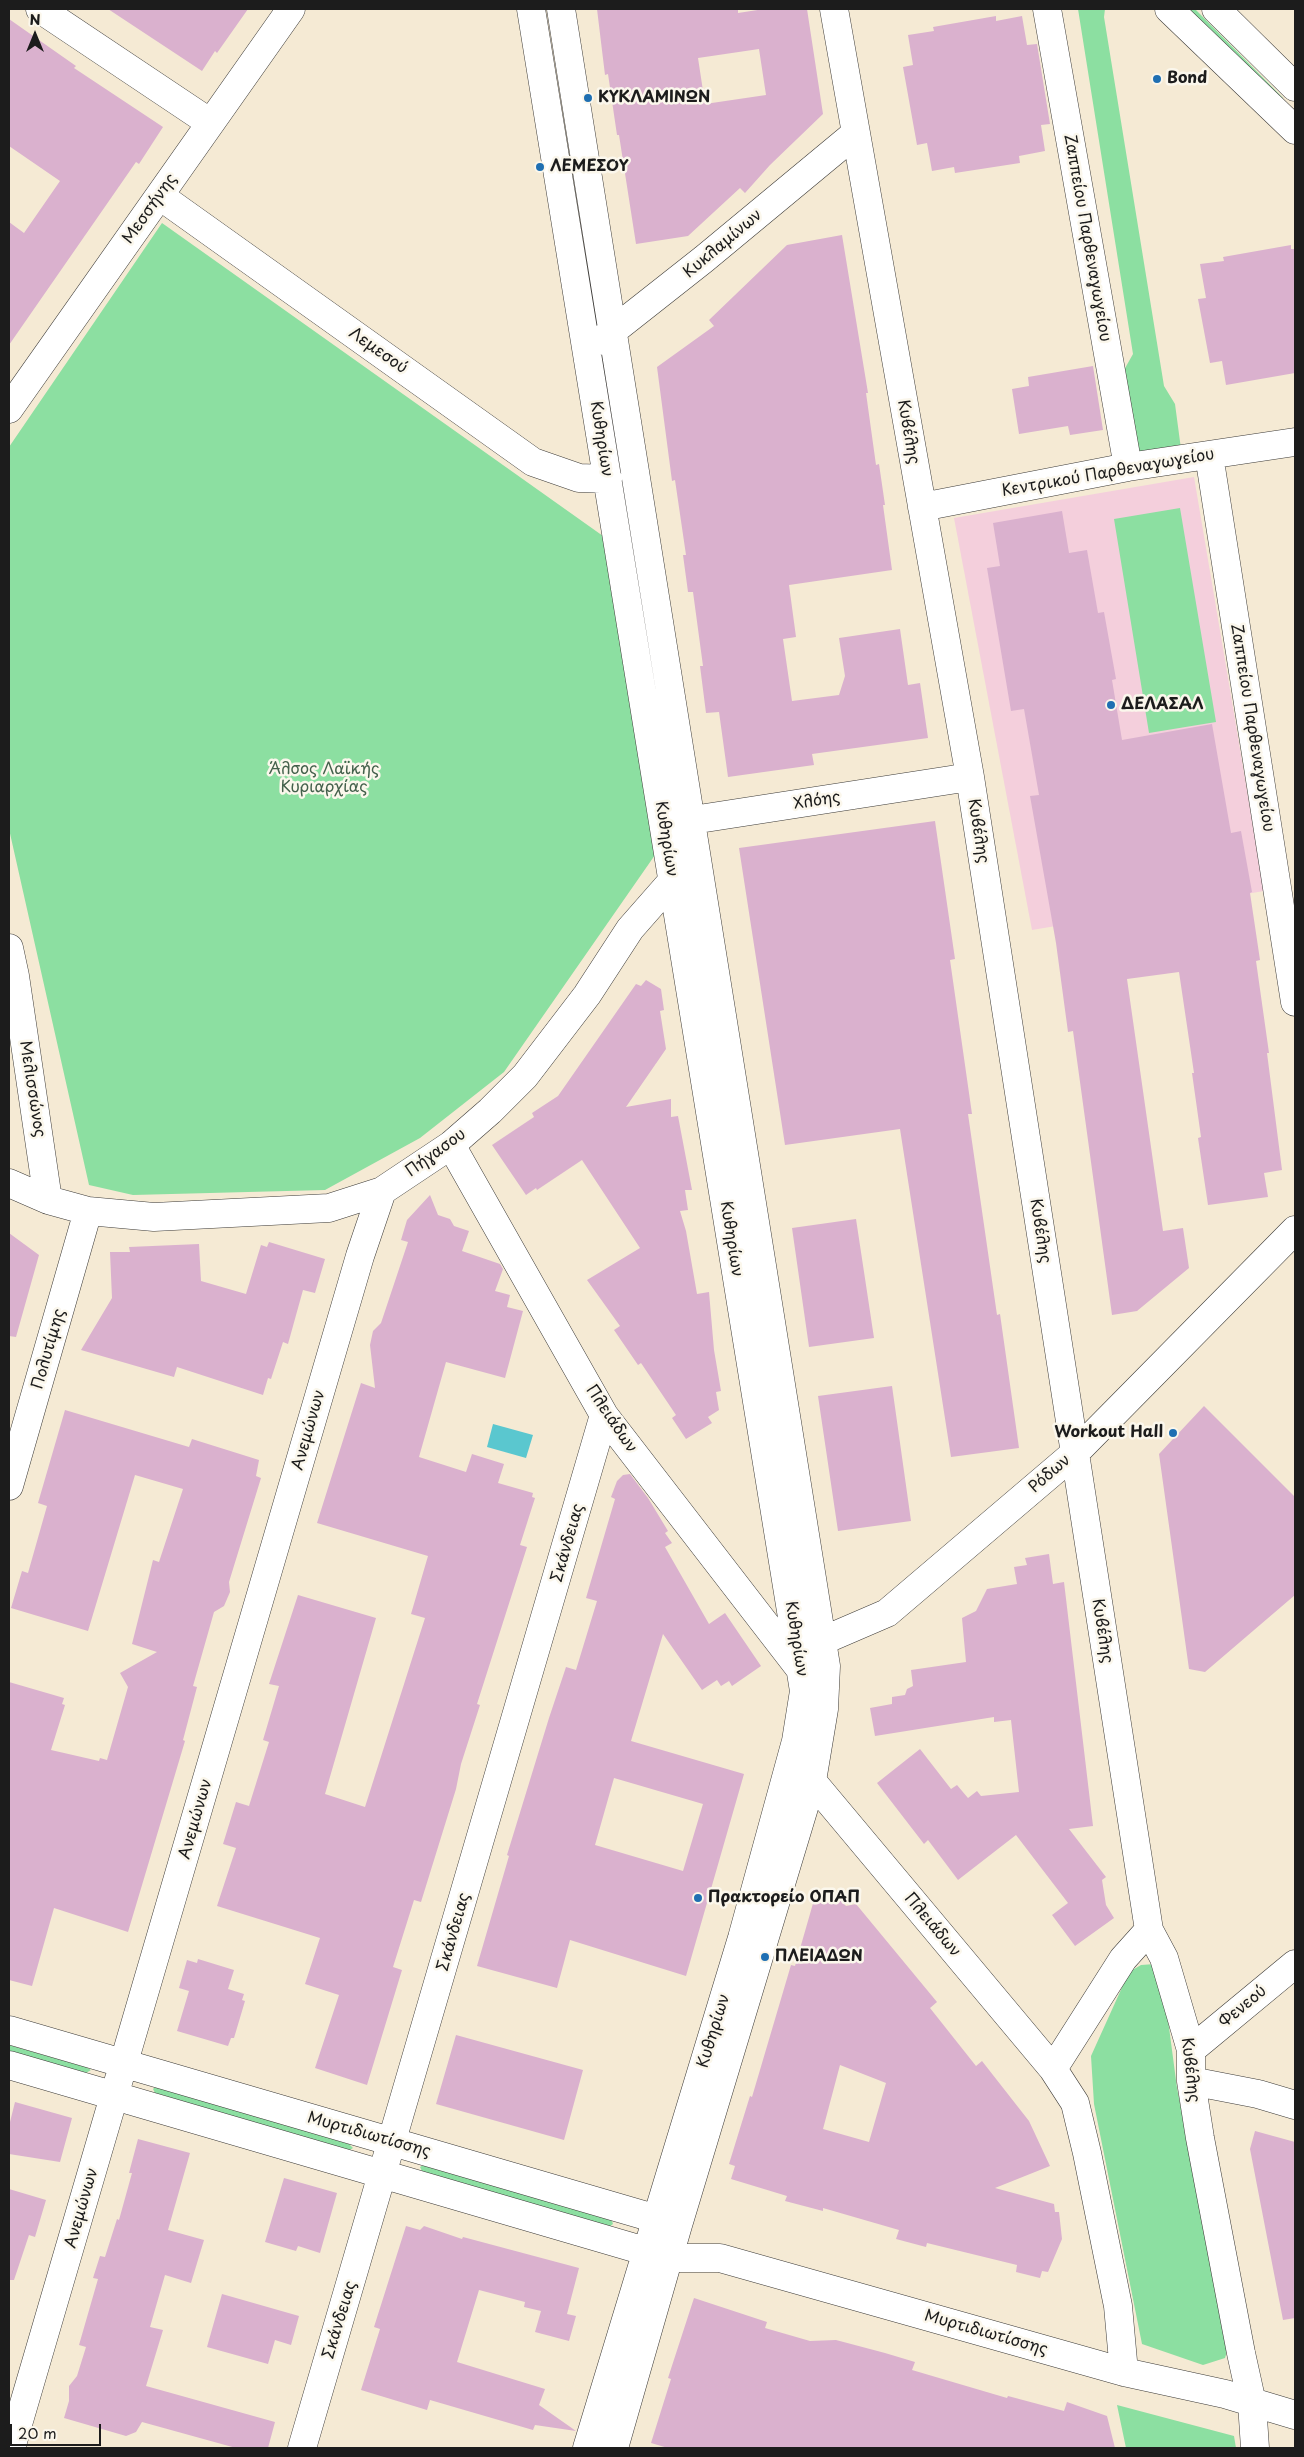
<!DOCTYPE html>
<meta charset="utf-8">
<style>
body{margin:0}
#map{position:relative;width:1304px;height:2457px;overflow:hidden;background:#f5ead4;font-family:"Playpen Sans",sans-serif}
canvas{display:block}
.frame{position:absolute;inset:0;border:10px solid #1c1c1c;pointer-events:none}
.north{position:absolute;left:10px;top:10px;width:50px;height:50px;-webkit-text-stroke:4px #fbf7ec;paint-order:stroke;rotate:0deg;font-size:14px;font-weight:700;line-height:20px;text-align:center;color:#1c1c1c}
.north::after{content:'';display:block;margin:auto;width:18px;height:22px;background:#1c1c1c;clip-path:polygon(50% 0,100% 100%,50% 72%,0 100%)}
.scale{position:absolute;left:10px;top:2424px;width:91px;height:22px;box-sizing:border-box;border:2px solid #1c1c1c;border-top:0;padding-left:6px;font-size:15px;line-height:18px;white-space:nowrap;color:#1c1c1c;-webkit-text-stroke:4px #fbf7ec;paint-order:stroke}
</style>
<div id="map">
<canvas width="1304" height="2457"></canvas>
<div class="frame"></div>
<div class="north">N</div>
<div class="scale">20 m</div>
</div>
<script>
const context = document.querySelector('canvas').getContext('2d');
context.lineJoin = 'round';
function fill(path, color) { context.fillStyle = color; context.fill(path, 'evenodd'); }
function stroke(path, color, width, dash) { context.strokeStyle = color; context.lineWidth = width; context.lineCap = dash ? 'butt' : 'round'; context.setLineDash(dash || []); context.stroke(path); }
function drawText(font, color, halo, rows, align = 'center') {
  context.font = font + ' "Playpen Sans",sans-serif'; context.lineWidth = 5; context.setLineDash([]); context.textBaseline = 'middle'; context.strokeStyle = halo; context.fillStyle = color; for (const [text, x, y, turn = 0] of rows) {
    context.save(); context.translate(x, y); context.rotate((+turn || 0) * Math.PI / 180); context.textAlign = isNaN(turn) ? turn : align; if (halo) context.strokeText(text, 0, 0); context.fillText(text, 0, 0); context.restore();
  }
}
const built = new Path2D(`
 M 1194,477 L 1264,891 L 1032,930 L 954,518 Z`);
const green = new Path2D(`
 M 1078,9 L 1105,9 L 1104,17 L 1164,386 L 1175,404 L 1181,449 L 1137,454 L 1124,370 L 1133,354 Z
 M 1181,9 L 1195,9 L 1283,98 L 1283,103 Z
 M 162,223 L 603,536 L 655,855 L 504,1072 L 420,1138 L 325,1190 L 133,1195 L 89,1185 L 9,829 L 9,447 Z
 M 1180,508 L 1216,722 L 1149,733 L 1114,519 Z
 M 1155,1964 L 1162,1974 L 1177,2088 L 1229,2345 L 1225,2358 L 1203,2365 L 1142,2344 L 1094,2104 L 1091,2056 L 1129,1972 L 1141,1965 Z
 M 9,2045 L 86,2067 L 91,2070 L 86,2073 L 9,2051 Z
 M 156,2086 L 349,2144 L 353,2148 L 348,2151 L 155,2093 L 153,2089 Z
 M 425,2164 L 611,2218 L 613,2224 L 609,2227 L 423,2173 L 420,2167 Z
 M 1117,2405 L 1234,2436 L 1236,2448 L 1126,2448 Z`);
const water = new Path2D(`
 M 493,1424 L 533,1435 L 526,1458 L 487,1447 Z`);
const building = new Path2D(`
 M 108,9 L 248,9 L 217,53 L 215,51 L 202,71 Z
 M 597,9 L 738,9 L 738,13 L 764,9 L 807,9 L 823,114 L 770,165 L 745,193 L 740,188 L 688,236 L 636,244 L 619,135 L 617,135 L 608,74 L 605,75 ZM 759,49 L 766,95 L 705,104 L 698,58 Z
 M 996,16 L 996,21 L 1022,16 L 1027,45 L 1037,44 L 1050,124 L 1041,125 L 1045,151 L 1019,156 L 1020,163 L 955,173 L 954,167 L 932,171 L 927,143 L 917,145 L 903,67 L 913,65 L 908,35 L 934,31 L 933,27 Z
 M 9,19 L 76,66 L 74,68 L 163,127 L 139,164 L 136,162 L 9,345 L 9,222 L 24,233 L 60,181 L 9,146 Z
 M 842,235 L 868,393 L 866,393 L 876,465 L 879,464 L 885,505 L 883,505 L 892,570 L 789,585 L 796,637 L 783,639 L 792,701 L 839,695 L 845,676 L 839,638 L 900,629 L 908,685 L 920,683 L 928,738 L 812,754 L 814,765 L 728,777 L 719,712 L 706,713 L 700,666 L 703,666 L 693,592 L 688,592 L 683,555 L 686,555 L 675,480 L 672,481 L 657,367 L 714,326 L 709,320 L 787,245 Z
 M 1291,245 L 1291,249 L 1295,249 L 1295,373 L 1226,385 L 1222,361 L 1210,363 L 1198,299 L 1206,298 L 1200,264 L 1224,261 L 1223,257 Z
 M 1093,366 L 1103,430 L 1070,435 L 1068,426 L 1019,434 L 1012,389 L 1029,386 L 1028,377 Z
 M 1062,511 L 1069,553 L 1087,550 L 1098,613 L 1104,612 L 1116,679 L 1112,680 L 1122,740 L 1212,724 L 1231,833 L 1241,831 L 1252,892 L 1250,893 L 1260,960 L 1256,961 L 1269,1053 L 1267,1053 L 1282,1170 L 1264,1173 L 1268,1197 L 1208,1205 L 1198,1138 L 1201,1137 L 1192,1073 L 1194,1073 L 1179,972 L 1127,979 L 1163,1231 L 1183,1228 L 1189,1268 L 1137,1311 L 1112,1315 L 1073,1031 L 1068,1032 L 1056,943 L 1030,796 L 1039,795 L 1024,709 L 1011,711 L 987,568 L 1000,566 L 993,523 Z
 M 935,821 L 955,959 L 950,960 L 972,1114 L 968,1114 L 997,1315 L 1000,1314 L 1019,1448 L 951,1457 L 900,1129 L 785,1145 L 739,848 Z
 M 646,980 L 661,989 L 664,1010 L 660,1011 L 666,1049 L 626,1107 L 671,1099 L 671,1117 L 678,1116 L 692,1190 L 685,1190 L 688,1210 L 680,1211 L 686,1231 L 697,1294 L 709,1292 L 714,1350 L 721,1391 L 716,1392 L 719,1410 L 708,1417 L 712,1423 L 686,1439 L 672,1418 L 676,1415 L 641,1363 L 638,1365 L 614,1330 L 620,1326 L 587,1280 L 640,1248 L 582,1160 L 537,1190 L 536,1188 L 526,1195 L 492,1145 L 534,1117 L 532,1113 L 558,1096 L 636,984 L 641,986 Z
 M 430,1195 L 438,1215 L 450,1219 L 454,1226 L 469,1231 L 462,1251 L 500,1264 L 503,1269 L 495,1291 L 510,1295 L 507,1307 L 523,1311 L 505,1378 L 446,1362 L 419,1457 L 466,1472 L 472,1454 L 504,1464 L 498,1483 L 533,1493 L 532,1497 L 535,1498 L 520,1545 L 527,1547 L 477,1704 L 480,1705 L 461,1764 L 456,1789 L 421,1902 L 414,1900 L 393,1967 L 402,1970 L 367,2085 L 315,2068 L 339,1995 L 305,1984 L 320,1938 L 217,1906 L 236,1848 L 223,1844 L 236,1802 L 249,1806 L 269,1742 L 263,1740 L 279,1686 L 269,1684 L 298,1595 L 376,1618 L 325,1794 L 365,1807 L 425,1618 L 411,1614 L 428,1556 L 317,1523 L 361,1383 L 375,1388 L 370,1345 L 373,1331 L 381,1323 L 408,1242 L 401,1240 L 407,1220 Z
 M 856,1219 L 874,1338 L 809,1347 L 792,1228 Z
 M 9,1233 L 39,1255 L 16,1337 L 9,1336 Z
 M 269,1242 L 325,1259 L 315,1293 L 303,1290 L 288,1344 L 283,1342 L 271,1379 L 268,1378 L 263,1395 L 177,1367 L 174,1377 L 81,1350 L 112,1298 L 110,1252 L 130,1252 L 129,1247 L 199,1244 L 201,1281 L 246,1294 L 261,1245 L 267,1247 Z
 M 892,1386 L 911,1521 L 838,1531 L 818,1396 Z
 M 1204,1406 L 1295,1497 L 1295,1595 L 1205,1672 L 1189,1669 L 1159,1454 Z
 M 65,1410 L 189,1447 L 192,1439 L 259,1460 L 256,1476 L 261,1478 L 229,1582 L 230,1592 L 224,1606 L 214,1612 L 193,1686 L 197,1687 L 183,1740 L 185,1741 L 128,1932 L 54,1908 L 32,1986 L 9,1980 L 9,1682 L 64,1698 L 62,1704 L 65,1705 L 51,1750 L 99,1761 L 100,1758 L 107,1760 L 128,1687 L 120,1673 L 157,1652 L 132,1644 L 153,1560 L 159,1562 L 183,1489 L 135,1475 L 88,1631 L 11,1608 L 22,1571 L 28,1573 L 47,1506 L 38,1503 Z
 M 630,1474 L 648,1498 L 668,1531 L 665,1533 L 672,1543 L 665,1547 L 709,1624 L 725,1613 L 761,1666 L 732,1686 L 729,1681 L 721,1686 L 717,1680 L 702,1690 L 663,1634 L 631,1741 L 744,1774 L 686,1976 L 570,1940 L 557,1988 L 477,1966 L 509,1856 L 507,1855 L 549,1718 L 566,1667 L 576,1670 L 597,1601 L 586,1598 L 615,1499 L 611,1497 L 617,1481 L 623,1475 ZM 614,1778 L 703,1804 L 683,1871 L 595,1845 Z
 M 1049,1554 L 1053,1584 L 1064,1582 L 1093,1826 L 1069,1829 L 1106,1877 L 1102,1880 L 1106,1905 L 1114,1918 L 1075,1946 L 1052,1915 L 1068,1903 L 1016,1835 L 958,1880 L 928,1840 L 924,1844 L 877,1783 L 920,1749 L 951,1789 L 957,1785 L 968,1798 L 977,1791 L 981,1796 L 1019,1792 L 1011,1720 L 994,1722 L 994,1717 L 875,1736 L 870,1708 L 892,1704 L 892,1697 L 905,1695 L 907,1689 L 913,1686 L 911,1670 L 966,1662 L 962,1618 L 976,1611 L 987,1589 L 1017,1584 L 1014,1567 L 1027,1565 L 1025,1558 Z
 M 829,1896 L 840,1899 L 846,1906 L 856,1904 L 937,2002 L 930,2008 L 976,2066 L 982,2061 L 1029,2121 L 1050,2166 L 995,2188 L 1054,2204 L 1055,2212 L 1059,2212 L 1062,2239 L 1048,2272 L 1042,2271 L 1040,2278 L 1016,2272 L 1017,2265 L 927,2243 L 926,2247 L 896,2239 L 899,2230 L 823,2208 L 823,2211 L 785,2201 L 787,2196 L 731,2179 L 735,2166 L 729,2164 L 750,2096 L 752,2097 L 791,1965 L 795,1966 L 814,1900 ZM 840,2065 L 886,2083 L 869,2142 L 823,2129 Z
 M 198,1959 L 234,1970 L 228,1989 L 244,1994 L 242,2000 L 245,2001 L 234,2038 L 231,2038 L 228,2046 L 177,2031 L 189,1991 L 179,1988 L 187,1960 L 197,1963 Z
 M 456,2035 L 583,2070 L 564,2140 L 436,2104 Z
 M 15,2102 L 72,2118 L 60,2162 L 9,2154 L 9,2126 Z
 M 1255,2131 L 1295,2142 L 1295,2318 L 1283,2320 L 1250,2149 Z
 M 138,2139 L 190,2153 L 168,2230 L 204,2240 L 191,2283 L 165,2275 L 150,2327 L 163,2330 L 146,2386 L 275,2422 L 268,2448 L 236,2448 L 142,2422 L 136,2432 L 126,2436 L 64,2418 L 69,2401 L 69,2386 L 77,2376 L 86,2347 L 79,2345 L 98,2279 L 93,2278 L 100,2256 L 105,2257 L 117,2219 L 119,2220 L 132,2173 L 129,2173 Z
 M 284,2178 L 337,2193 L 320,2253 L 298,2246 L 296,2251 L 265,2242 Z
 M 9,2189 L 46,2200 L 35,2237 L 29,2235 L 14,2280 L 9,2280 Z
 M 406,2226 L 420,2230 L 424,2226 L 462,2239 L 463,2237 L 579,2268 L 567,2314 L 576,2316 L 569,2341 L 535,2332 L 541,2311 L 524,2307 L 525,2302 L 479,2290 L 457,2362 L 545,2389 L 539,2405 L 576,2431 L 535,2425 L 533,2430 L 430,2400 L 427,2410 L 361,2390 L 380,2329 L 374,2327 Z
 M 222,2294 L 299,2316 L 291,2345 L 275,2340 L 268,2364 L 207,2347 Z
 M 694,2298 L 767,2322 L 765,2328 L 810,2341 L 836,2340 L 885,2353 L 915,2362 L 912,2370 L 1007,2398 L 1008,2396 L 1064,2411 L 1067,2402 L 1107,2416 L 1115,2448 L 668,2448 L 651,2443 L 671,2379 L 668,2378 Z`);
const minor = new Path2D(`
 M 40,9 L 209,122
 M 531,9 L 804,1691 L 796,1741 L 742,1938 L 587,2448
 M 561,9 L 826,1666 L 824,1709 L 812,1781 L 678,2225 L 614,2448
 M 834,9 L 970,777 L 1149,1930 L 1164,1958 L 1191,2050 L 1191,2081 L 1200,2138 L 1241,2353 L 1252,2403 L 1255,2448
 M 1047,9 L 1128,467
 M 1169,9 L 1295,130
 M 1216,9 L 1295,87
 M 160,196 L 533,462 L 579,478 L 608,479
 M 600,341 L 704,259 L 856,133
 M 9,409 L 291,9
 M 1209,455 L 1295,1002
 M 922,507 L 1128,467 L 1295,442
 M 673,823 L 970,777
 M 9,948 L 15,976 L 48,1200
 M 451,1145 L 604,1415 L 800,1669
 M 9,1183 L 48,1200 L 88,1211 L 154,1217 L 329,1208 L 382,1191 L 451,1145 L 490,1111 L 525,1076 L 587,995 L 630,929 L 673,880
 M 9,1486 L 88,1211
 M 822,1641 L 887,1613 L 1075,1453 L 1295,1230
 M 812,1781 L 1053,2069 L 1075,2103 L 1087,2153 L 1118,2306 L 1124,2372
 M 9,2030 L 674,2224
 M 1191,2050 L 1295,1964
 M 9,2065 L 669,2258 L 720,2258 L 1124,2372 L 1225,2394 L 1295,2415
 M 1053,2069 L 1123,1959 L 1149,1930
 M 1191,2081 L 1258,2094 L 1295,2105
 M 11,2448 L 360,1256 L 382,1191
 M 302,2448 L 604,1415`);
const markers = [
 [1157,79,5,"#1f6fb2"],
 [588,98,5,"#1f6fb2"],
 [540,167,5,"#1f6fb2"],
 [1111,705,5,"#1f6fb2"],
 [1173,1433,5,"#1f6fb2"],
 [698,1898,5,"#1f6fb2"],
 [765,1957,5,"#1f6fb2"]
];
const poiNames = [
 ["Bond",1167,79],
 ["ΚΥΚΛΑΜΙΝΩΝ",598,98],
 ["ΛΕΜΕΣΟΥ",550,167],
 ["ΔΕΛΑΣΑΛ",1121,705],
 ["Workout Hall",1163,1433,"right"],
 ["Πρακτορείο ΟΠΑΠ",708,1898],
 ["ΠΛΕΙΑΔΩΝ",775,1957]
];
const streetNames = [
 ["Μεσσήνης",150,209,-55],
 ["Ζαππείου Παρθεναγωγείου",1087,238,80],
 ["Κυκλαμίνων",723,244,-40],
 ["Λεμεσού",378,351,35],
 ["Κυβέλης",908,432,80],
 ["Κυθηρίων",601,439,81],
 ["Κεντρικού Παρθεναγωγείου",1108,473,-10],
 ["Ζαππείου Παρθεναγωγείου",1252,728,81],
 ["Χλόης",817,801,-9],
 ["Κυβέλης",978,831,81],
 ["Κυθηρίων",666,839,81],
 ["Μελισσώνος",32,1089,81],
 ["Πήγασου",436,1153,-36],
 ["Κυβέλης",1040,1231,81],
 ["Κυθηρίων",731,1239,81],
 ["Πολυτίμης",49,1349,-74],
 ["Πλειάδων",611,1419,56],
 ["Ανεμώνων",309,1430,-74],
 ["Ρόδων",1050,1474,-41],
 ["Σκάνδειας",568,1543,-74],
 ["Κυβέλης",1102,1631,81],
 ["Κυθηρίων",796,1639,81],
 ["Ανεμώνων",196,1819,-74],
 ["Πλειάδων",932,1925,50],
 ["Σκάνδειας",454,1932,-74],
 ["Φενεού",1243,2007,-40],
 ["Κυθηρίων",714,2031,-73],
 ["Κυβέλης",1190,2070,83],
 ["Μυρτιδιωτίσσης",369,2135,16],
 ["Ανεμώνων",82,2208,-74],
 ["Σκάνδειας",340,2320,-73],
 ["Μυρτιδιωτίσσης",986,2333,16]
];
const parkNames = [
 ["Άλσος Λαϊκής",324,770],
 ["Κυριαρχίας",324,788]
];
fill(built, '#f4cfdc');
fill(green, '#8cdfa1');
fill(water, '#5ac7cf');
fill(building, '#dab1ce');
stroke(minor, '#3d3b38', 29);
stroke(minor, '#fff', 28);
for (const [x, y, r, color] of markers) { const dot = new Path2D(); dot.arc(x, y, r, 0, 2 * Math.PI); context.fillStyle = color; context.fill(dot); stroke(dot, '#fbf7ec', 2); }
drawText('bold 16px', '#1c1c1c', '#fbf7ec', poiNames, 'left');
drawText('16px', '#1c1c1c', '#fbf7ec', streetNames);
drawText('16px', '#43604b', '#fbf7ec', parkNames);
</script>
